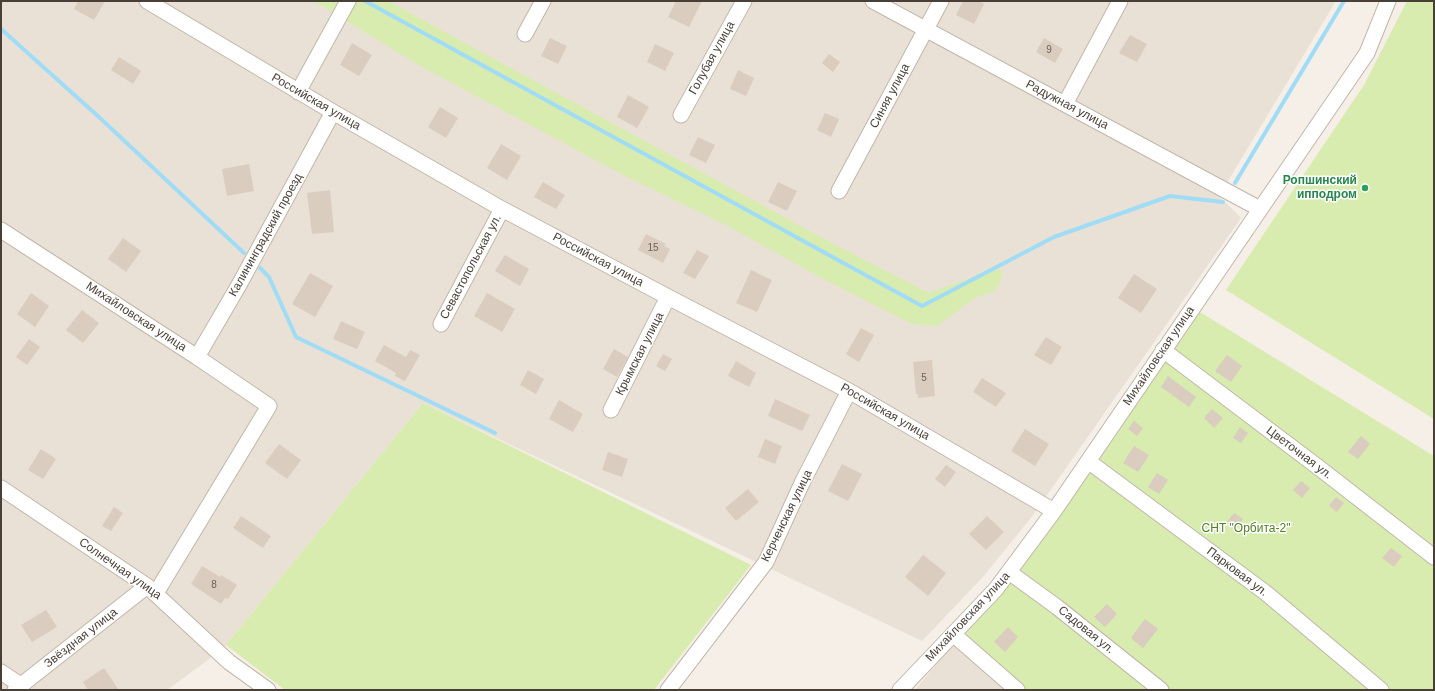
<!DOCTYPE html>
<meta charset="utf-8">
<style>
body{margin:0}
#map{position:relative;width:1435px;height:691px;overflow:hidden;background:#f5efe8;font-family:Helvetica,sans-serif}
canvas{display:block}
.frame{position:absolute;inset:0;border:2px solid #493f36;pointer-events:none}
</style>
<div id="map">
<canvas width="1435" height="691"></canvas>
<div class="frame"></div>
</div>
<script>
const context = document.querySelector('canvas').getContext('2d');
context.lineJoin = 'round';
function fill(path, color) { context.fillStyle = color; context.fill(path, 'evenodd'); }
function stroke(path, color, width, dash) { context.strokeStyle = color; context.lineWidth = width; context.lineCap = dash ? 'butt' : 'round'; context.setLineDash(dash || []); context.stroke(path); }
function drawText(font, color, halo, rows, align = 'center') {
  context.font = font + ' Helvetica,sans-serif'; context.lineWidth = 3; context.setLineDash([]); context.textBaseline = 'middle'; context.strokeStyle = halo; context.fillStyle = color; for (const [text, x, y, turn = 0] of rows) {
    context.save(); context.translate(x, y); context.rotate((+turn || 0) * Math.PI / 180); context.textAlign = isNaN(turn) ? turn : align; if (halo) context.strokeText(text, 0, 0); context.fillText(text, 0, 0); context.restore();
  }
}
const residential = new Path2D(`
 M 1,1 L 1336,1 L 1219,196 L 1241,218 L 1033,515 L 983,577 L 922,641 L 423,403 L 226,645 L 208,660 L 167,690 L 1,690 Z
 M 955,642 L 1008,690 L 915,690 Z`);
const green = new Path2D(`
 M 314,1 L 388,1 L 828,241 L 929,293 L 995,269 L 1003,271 L 1000,283 L 994,291 L 975,298 L 937,326 L 912,324 L 829,282 L 722,223 L 625,176 L 417,64 Z
 M 1407,1 L 1434,1 L 1434,419 L 1226,290 L 1364,85 Z
 M 1200,312 L 1434,456 L 1434,690 L 1024,690 L 960,634 L 1088,473 Z
 M 423,403 L 751,565 L 654,690 L 285,690 L 226,645 Z`);
const stream = new Path2D(`
 M 365,1 L 922,306 L 1054,237 L 1170,196 L 1223,202
 M 1,29 L 100,118 L 244,253
 M 1235,183 L 1344,1
 M 260,268 L 269,277 L 296,337 L 495,433`);
const building = new Path2D(`
 M 78,1 L 105,1 L 94,20 L 74,9 Z
 M 676,1 L 702,1 L 689,27 L 668,17 Z
 M 963,1 L 979,1 L 984,4 L 974,24 L 956,15 Z
 M 1130,35 L 1147,44 L 1137,62 L 1119,53 Z
 M 550,38 L 567,46 L 558,64 L 541,56 Z
 M 1044,38 L 1063,49 L 1055,63 L 1036,52 Z
 M 352,43 L 372,55 L 359,76 L 340,65 Z
 M 655,44 L 674,53 L 665,71 L 647,62 Z
 M 829,54 L 840,62 L 833,72 L 822,63 Z
 M 119,57 L 141,71 L 133,84 L 111,70 Z
 M 738,70 L 754,78 L 746,96 L 730,89 Z
 M 628,95 L 649,107 L 637,128 L 617,117 Z
 M 440,107 L 458,118 L 446,138 L 428,127 Z
 M 825,113 L 839,119 L 831,137 L 817,130 Z
 M 698,137 L 715,145 L 706,163 L 689,155 Z
 M 501,144 L 521,156 L 507,180 L 487,168 Z
 M 249,164 L 254,191 L 227,196 L 222,169 Z
 M 543,182 L 565,195 L 556,209 L 534,197 Z
 M 778,182 L 797,191 L 787,211 L 768,202 Z
 M 330,190 L 334,232 L 312,234 L 307,193 Z
 M 646,234 L 666,244 L 664,246 L 670,249 L 663,263 L 638,250 Z
 M 123,238 L 141,251 L 126,272 L 108,259 Z
 M 697,250 L 709,256 L 695,279 L 683,273 Z
 M 505,255 L 529,269 L 520,286 L 495,271 Z
 M 751,270 L 772,280 L 757,312 L 736,303 Z
 M 310,273 L 333,286 L 315,317 L 292,304 Z
 M 1134,274 L 1157,289 L 1141,313 L 1118,298 Z
 M 31,293 L 49,306 L 35,327 L 17,314 Z
 M 487,293 L 515,309 L 502,332 L 474,316 Z
 M 82,310 L 99,323 L 83,343 L 66,330 Z
 M 341,321 L 365,332 L 357,349 L 333,339 Z
 M 861,328 L 874,335 L 859,362 L 846,354 Z
 M 1046,337 L 1062,347 L 1051,365 L 1034,355 Z
 M 29,339 L 40,347 L 27,365 L 16,357 Z
 M 384,345 L 406,357 L 410,350 L 420,355 L 405,381 L 395,376 L 396,373 L 375,361 Z
 M 614,349 L 628,357 L 617,377 L 603,369 Z
 M 663,354 L 672,359 L 665,371 L 656,366 Z
 M 1227,355 L 1242,366 L 1231,382 L 1215,371 Z
 M 932,360 L 935,396 L 918,398 L 918,394 L 916,394 L 913,362 Z
 M 736,361 L 756,373 L 749,387 L 728,376 Z
 M 528,370 L 544,379 L 536,394 L 520,385 Z
 M 1168,376 L 1196,397 L 1189,407 L 1161,387 Z
 M 982,378 L 1006,393 L 996,407 L 973,392 Z
 M 775,399 L 810,415 L 802,431 L 768,416 Z
 M 559,400 L 583,414 L 573,432 L 549,419 Z
 M 1212,409 L 1223,418 L 1214,428 L 1204,418 Z
 M 1134,421 L 1143,428 L 1137,436 L 1128,429 Z
 M 1240,427 L 1248,433 L 1241,443 L 1233,438 Z
 M 1025,429 L 1049,444 L 1035,466 L 1011,451 Z
 M 1361,436 L 1370,444 L 1358,459 L 1348,452 Z
 M 765,439 L 782,446 L 775,464 L 758,457 Z
 M 279,444 L 301,460 L 287,479 L 265,463 Z
 M 1134,446 L 1149,455 L 1138,472 L 1123,463 Z
 M 41,449 L 56,459 L 43,479 L 28,470 Z
 M 608,452 L 628,459 L 622,477 L 602,470 Z
 M 842,464 L 862,474 L 848,501 L 828,491 Z
 M 946,465 L 956,472 L 945,487 L 935,479 Z
 M 1157,473 L 1168,480 L 1159,494 L 1148,487 Z
 M 1301,481 L 1310,488 L 1302,498 L 1293,490 Z
 M 748,489 L 759,502 L 736,521 L 725,508 Z
 M 1336,497 L 1344,503 L 1337,512 L 1329,506 Z
 M 114,507 L 123,513 L 111,531 L 102,526 Z
 M 1234,513 L 1243,519 L 1235,530 L 1226,523 Z
 M 241,516 L 271,536 L 263,548 L 233,528 Z
 M 987,516 L 1004,532 L 986,550 L 969,534 Z
 M 1391,548 L 1402,556 L 1394,567 L 1382,558 Z
 M 923,555 L 946,573 L 928,596 L 905,577 Z
 M 202,566 L 220,577 L 221,575 L 237,585 L 228,599 L 225,598 L 221,604 L 191,584 Z
 M 1107,604 L 1117,614 L 1105,627 L 1094,617 Z
 M 46,610 L 57,627 L 32,642 L 21,625 Z
 M 1145,619 L 1158,629 L 1143,648 L 1131,638 Z
 M 1008,627 L 1018,637 L 1005,652 L 994,642 Z
 M 104,668 L 119,690 L 88,690 L 83,682 Z`);
const street = new Path2D(`
 M 147,1 L 333,112 L 502,209 L 668,297 L 849,391 L 1054,511
 M 873,1 L 1260,209
 M 525,34 L 543,1
 M 298,92 L 348,1
 M 1065,104 L 1120,1
 M 681,115 L 744,1
 M 839,191 L 941,1
 M 1,230 L 197,357 L 269,406 L 156,593
 M 441,324 L 502,209
 M 1163,350 L 1318,467 L 1434,557
 M 197,357 L 239,285 L 333,112
 M 611,410 L 668,297
 M 1088,461 L 1266,593 L 1381,690
 M 1,488 L 147,586 L 229,662 L 268,690
 M 1009,572 L 1057,607 L 1161,690
 M 953,634 L 1017,690
 M 1,672 L 22,686
 M 15,690 L 147,586
 M 668,690 L 766,562 L 802,483 L 849,391
 M 900,690 L 996,589 L 1054,511 L 1367,53 L 1388,1`);
const markers = [
 [1365,188,4,"#2e9e5b"]
];
const numberNames = [
 ["9",1049,50],
 ["15",653,248],
 ["5",924,378],
 ["8",214,585]
];
const streetNames = [
 ["Голубая улица",712,58,-61],
 ["Синяя улица",890,96,-62],
 ["Российская улица",316,102,30],
 ["Радужная улица",1067,105,28],
 ["Калининградский проезд",266,235,-61],
 ["Российская улица",598,260,28],
 ["Севастопольская ул.",471,267,-62],
 ["Михайловская улица",136,317,33],
 ["Крымская улица",640,354,-63],
 ["Михайловская улица",1159,356,-56],
 ["Российская улица",885,412,30],
 ["Цветочная ул.",1299,453,37],
 ["Керченская улица",787,516,-64],
 ["Солнечная улица",120,569,35],
 ["Парковая ул.",1237,572,37],
 ["Михайловская улица",968,617,-47],
 ["Садовая ул.",1086,630,39],
 ["Звёздная улица",81,638,-38]
];
const leisureNames = [
 ["Ропшинский",1357,181],
 ["ипподром",1357,195]
];
const parkNames = [
 ["СНТ \"Орбита-2\"",1246,529]
];
fill(residential, '#e9e1d5');
fill(green, '#d7ecae');
stroke(stream, '#a0dcf5', 4);
fill(building, '#dacdbf');
stroke(street, '#c1b6a9', 17);
stroke(street, '#fff', 15);
for (const [x, y, r, color] of markers) { const dot = new Path2D(); dot.arc(x, y, r, 0, 2 * Math.PI); context.fillStyle = color; context.fill(dot); stroke(dot, '#fff', 1.5); }
drawText('10px', '#6d6258', null, numberNames);
drawText('12px', '#493f36', '#fff', streetNames);
drawText('bold 12px', '#27864d', '#fff', leisureNames, 'right');
drawText('12px', '#517f24', '#fff', parkNames);
</script>
